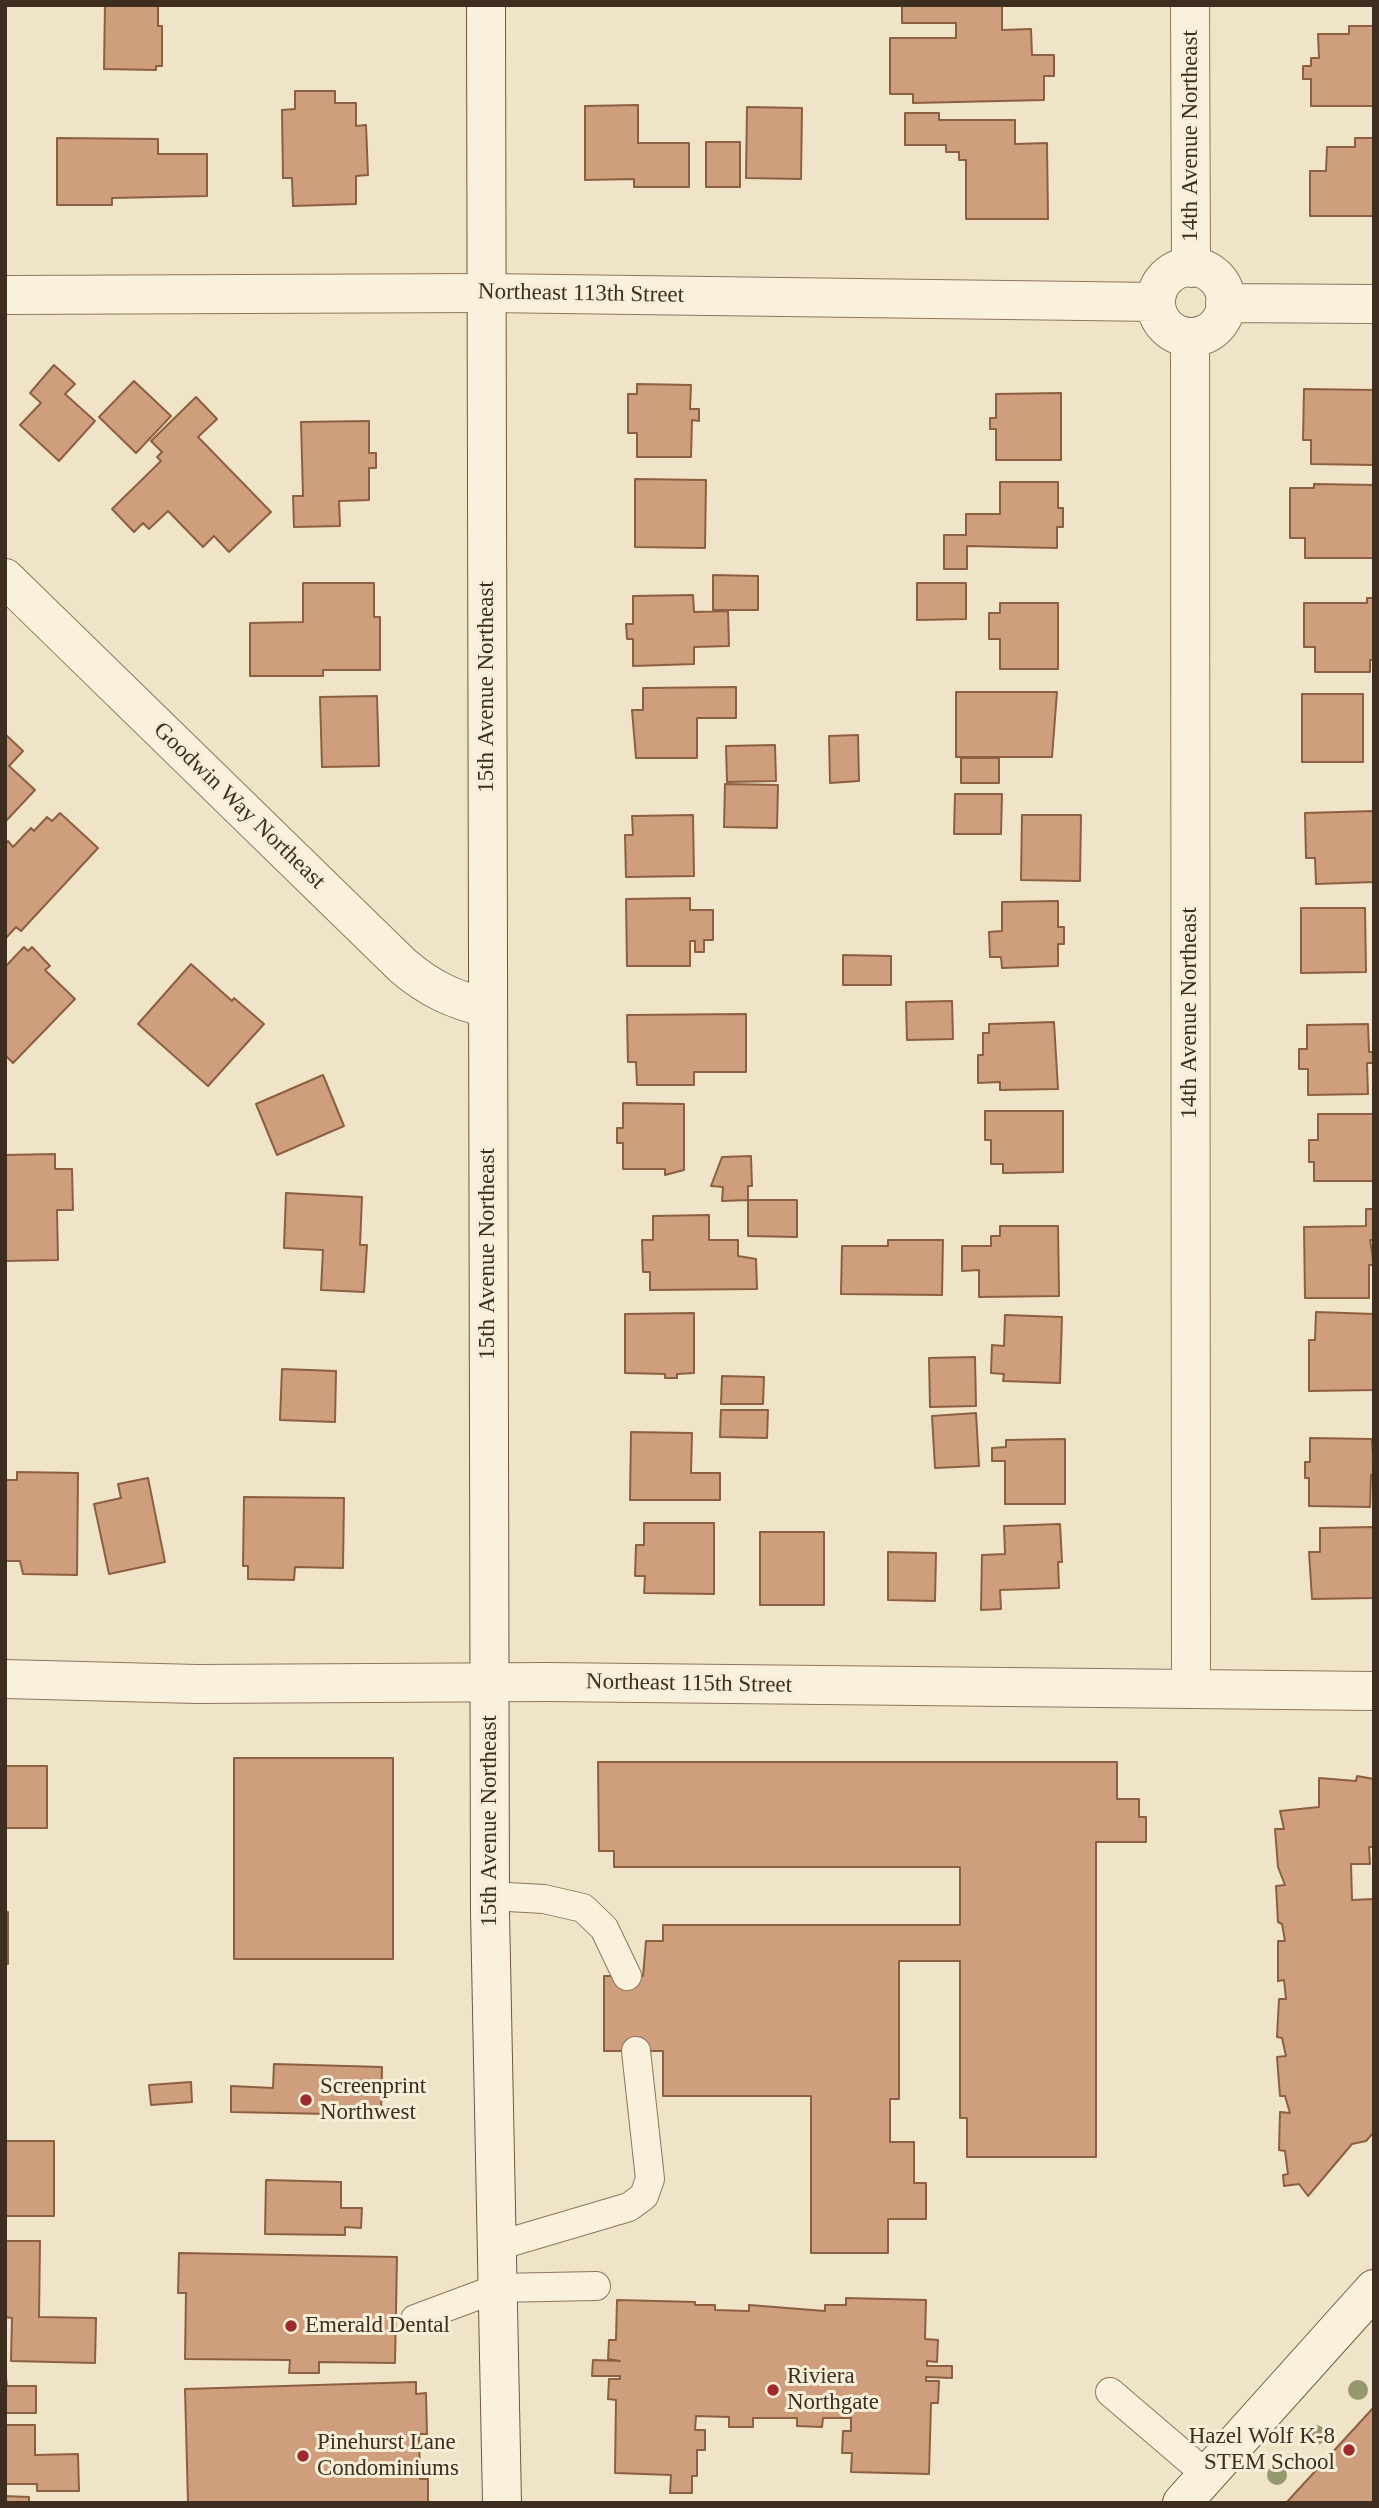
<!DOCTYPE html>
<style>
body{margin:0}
#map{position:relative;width:1379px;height:2508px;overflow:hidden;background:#f0e4c8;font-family:Georgia,serif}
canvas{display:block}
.frame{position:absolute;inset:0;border:7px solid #3d2e20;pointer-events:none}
</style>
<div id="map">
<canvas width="1379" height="2508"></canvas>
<div class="frame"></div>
</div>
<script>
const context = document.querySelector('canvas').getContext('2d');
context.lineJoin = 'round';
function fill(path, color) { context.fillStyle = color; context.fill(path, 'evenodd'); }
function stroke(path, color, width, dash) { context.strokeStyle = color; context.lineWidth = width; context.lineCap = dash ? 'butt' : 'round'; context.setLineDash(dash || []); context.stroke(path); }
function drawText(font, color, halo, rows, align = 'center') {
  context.font = font + ' Georgia,serif'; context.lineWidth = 6; context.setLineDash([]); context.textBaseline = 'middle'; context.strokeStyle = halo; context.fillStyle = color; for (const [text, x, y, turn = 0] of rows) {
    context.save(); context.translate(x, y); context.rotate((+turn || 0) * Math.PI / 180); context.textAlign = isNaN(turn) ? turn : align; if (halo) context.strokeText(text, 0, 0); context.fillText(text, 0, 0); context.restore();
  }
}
const building = new Path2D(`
 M 105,5 L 158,5 L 158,26 L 162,26 L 162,66 L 156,66 L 156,70 L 104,69 Z
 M 902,5 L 1002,5 L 1002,30 L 1031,29 L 1032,55 L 1054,55 L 1054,76 L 1044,76 L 1044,100 L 913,103 L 913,94 L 890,94 L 890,38 L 956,38 L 956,23 L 902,23 Z
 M 1349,26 L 1374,26 L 1374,106 L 1311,106 L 1311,79 L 1303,79 L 1303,66 L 1311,66 L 1311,58 L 1319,58 L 1318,34 L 1349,34 Z
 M 295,91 L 335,91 L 335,103 L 356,103 L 356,126 L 366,125 L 368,175 L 356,176 L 356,204 L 293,206 L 292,178 L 283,178 L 282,110 L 295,109 Z
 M 638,105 L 638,143 L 689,143 L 689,187 L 634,187 L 634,179 L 585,180 L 585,106 Z
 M 747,107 L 802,108 L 801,179 L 746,178 Z
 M 905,113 L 939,113 L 939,120 L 1015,120 L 1015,144 L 1047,143 L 1048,219 L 966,219 L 966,160 L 959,160 L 959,152 L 946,152 L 946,145 L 905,145 Z
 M 57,138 L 158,139 L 158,154 L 207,154 L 207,196 L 112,198 L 112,205 L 57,205 Z
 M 1355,138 L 1374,138 L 1374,216 L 1310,216 L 1310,171 L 1326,171 L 1327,147 L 1355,147 Z
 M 706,142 L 740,142 L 740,187 L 706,187 Z
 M 54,365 L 75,384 L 65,394 L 95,421 L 59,461 L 20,425 L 41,403 L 30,393 Z
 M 134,381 L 171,416 L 136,453 L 99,417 Z
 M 637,384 L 691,385 L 690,409 L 699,409 L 699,421 L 692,420 L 691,457 L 637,457 L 637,433 L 628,433 L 628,394 L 637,394 Z
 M 1304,389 L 1374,390 L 1374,465 L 1311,464 L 1311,440 L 1303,440 Z
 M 1061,393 L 1061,460 L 996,460 L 996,429 L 990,429 L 990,418 L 996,418 L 996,394 Z
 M 196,397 L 217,419 L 198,437 L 271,512 L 229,552 L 214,536 L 203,547 L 168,511 L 149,529 L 143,523 L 134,532 L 112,509 L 161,461 L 157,457 L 162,452 L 151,441 Z
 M 369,421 L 369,453 L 376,453 L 376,468 L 369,468 L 369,500 L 339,501 L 340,526 L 294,527 L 293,496 L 303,496 L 301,422 Z
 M 635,479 L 706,480 L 705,548 L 635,547 Z
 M 1000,482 L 1058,482 L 1058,508 L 1063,508 L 1063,527 L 1057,527 L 1057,548 L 967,546 L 967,569 L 944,569 L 944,535 L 966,535 L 966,514 L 1000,514 Z
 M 1314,484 L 1374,485 L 1374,558 L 1305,558 L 1305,538 L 1290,538 L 1290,488 L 1314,488 Z
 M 713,575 L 758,576 L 758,610 L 713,610 Z
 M 303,583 L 374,583 L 374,617 L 380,617 L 380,670 L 323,670 L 323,676 L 250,676 L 250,623 L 303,622 Z
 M 917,583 L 966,583 L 966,619 L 917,620 Z
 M 693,595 L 694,612 L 728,611 L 729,646 L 694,647 L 694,664 L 633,666 L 633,639 L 627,639 L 626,624 L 633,624 L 633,596 Z
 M 1367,598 L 1374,598 L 1374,660 L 1370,660 L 1370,672 L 1315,672 L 1315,647 L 1304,647 L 1304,603 L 1367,603 Z
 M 1000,603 L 1058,603 L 1058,669 L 1000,669 L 1000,639 L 989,639 L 989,613 L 1000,613 Z
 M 736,687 L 736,718 L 697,718 L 697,758 L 636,758 L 632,710 L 643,710 L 643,688 Z
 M 956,692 L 1057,692 L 1052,757 L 956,757 Z
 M 1302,694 L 1363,694 L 1363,762 L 1302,762 Z
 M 377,696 L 379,766 L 322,767 L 320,697 Z
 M 5,734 L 23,751 L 9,766 L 35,790 L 5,822 Z
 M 858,735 L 859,781 L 830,783 L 829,736 Z
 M 775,745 L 776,781 L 727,782 L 726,746 Z
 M 961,758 L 999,758 L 999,783 L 961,783 Z
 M 725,784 L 778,785 L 777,828 L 724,827 Z
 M 955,794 L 1002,794 L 1001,834 L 954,834 Z
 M 1374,811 L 1374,882 L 1316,884 L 1315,858 L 1306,858 L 1305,813 Z
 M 60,813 L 98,848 L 21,931 L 16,927 L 5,939 L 5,844 L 8,841 L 13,847 L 31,828 L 34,831 L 47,817 L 52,821 Z
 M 693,815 L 694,876 L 626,877 L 625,835 L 633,835 L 632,816 Z
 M 1022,815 L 1081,815 L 1080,881 L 1021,880 Z
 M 690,898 L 690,910 L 713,910 L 713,940 L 704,940 L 704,952 L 695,952 L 695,941 L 690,941 L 690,966 L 627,966 L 626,899 Z
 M 1058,901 L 1058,927 L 1064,927 L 1064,944 L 1058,944 L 1058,966 L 1002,968 L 1001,957 L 990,957 L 989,932 L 1002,931 L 1002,902 Z
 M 1301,908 L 1365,908 L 1366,972 L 1301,973 Z
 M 24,947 L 28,951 L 32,947 L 50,966 L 45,970 L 75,999 L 13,1063 L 5,1055 L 5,967 Z
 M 843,955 L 891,956 L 891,985 L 843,985 Z
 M 191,964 L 232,1001 L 234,998 L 264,1024 L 208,1086 L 138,1024 Z
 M 952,1001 L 953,1039 L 907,1040 L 906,1002 Z
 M 746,1014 L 746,1072 L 694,1072 L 694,1085 L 637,1085 L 636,1062 L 628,1062 L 627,1015 Z
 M 1054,1022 L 1058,1089 L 1000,1090 L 1000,1082 L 978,1083 L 978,1055 L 983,1055 L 983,1033 L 989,1033 L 989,1024 Z
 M 1368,1024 L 1369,1052 L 1374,1052 L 1374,1063 L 1367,1063 L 1368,1094 L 1308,1095 L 1308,1069 L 1299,1069 L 1299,1049 L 1307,1049 L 1307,1025 Z
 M 323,1075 L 344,1126 L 277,1155 L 256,1104 Z
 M 623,1103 L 684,1104 L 684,1170 L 665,1175 L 665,1169 L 623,1169 L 623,1143 L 617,1143 L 617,1128 L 623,1128 Z
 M 985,1111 L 1063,1111 L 1063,1172 L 1003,1173 L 1003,1164 L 991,1164 L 991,1140 L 985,1140 Z
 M 1318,1114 L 1374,1114 L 1374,1181 L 1314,1181 L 1314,1162 L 1309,1162 L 1309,1140 L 1318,1140 Z
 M 55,1154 L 55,1169 L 72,1169 L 73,1210 L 57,1210 L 58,1260 L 5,1261 L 5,1155 Z
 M 751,1156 L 752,1186 L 748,1186 L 748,1200 L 722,1201 L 723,1187 L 711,1186 L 722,1157 Z
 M 286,1193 L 362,1197 L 360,1245 L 367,1245 L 364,1292 L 321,1290 L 323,1250 L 284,1248 Z
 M 748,1200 L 797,1200 L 797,1237 L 748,1236 Z
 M 1366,1209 L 1374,1209 L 1374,1240 L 1370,1240 L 1374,1265 L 1369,1265 L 1369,1298 L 1305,1298 L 1304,1227 L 1366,1226 Z
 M 709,1215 L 709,1240 L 738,1240 L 738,1256 L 756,1259 L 757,1289 L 650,1290 L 650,1272 L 643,1272 L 642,1240 L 653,1240 L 653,1216 Z
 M 1000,1226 L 1058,1226 L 1059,1296 L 979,1297 L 979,1270 L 962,1271 L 962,1246 L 991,1246 L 991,1236 L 1000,1236 Z
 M 888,1240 L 943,1240 L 942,1295 L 841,1294 L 842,1246 L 888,1246 Z
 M 1316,1312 L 1374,1314 L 1374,1390 L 1309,1391 L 1309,1340 L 1315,1340 Z
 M 694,1313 L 694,1373 L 677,1374 L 677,1378 L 665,1378 L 665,1374 L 625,1373 L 625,1314 Z
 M 1005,1315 L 1062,1317 L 1060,1383 L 1003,1381 L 1004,1374 L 991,1373 L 992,1345 L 1004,1346 Z
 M 975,1357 L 976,1406 L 930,1407 L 929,1358 Z
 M 282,1369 L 336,1371 L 335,1422 L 280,1420 Z
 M 722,1376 L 764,1377 L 763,1404 L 721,1404 Z
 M 721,1410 L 768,1410 L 767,1438 L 720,1437 Z
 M 976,1413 L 979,1466 L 935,1468 L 932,1416 Z
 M 631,1432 L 692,1433 L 691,1473 L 720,1473 L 720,1500 L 630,1500 Z
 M 1310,1438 L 1372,1439 L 1374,1475 L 1371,1475 L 1370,1507 L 1309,1506 L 1309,1478 L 1305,1478 L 1305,1462 L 1310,1462 Z
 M 1065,1439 L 1065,1504 L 1005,1504 L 1005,1461 L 992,1461 L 992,1448 L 1006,1447 L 1006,1440 Z
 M 17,1472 L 78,1473 L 77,1575 L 23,1574 L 20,1561 L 6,1561 L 5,1480 L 17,1480 Z
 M 148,1478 L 165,1562 L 109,1574 L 94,1504 L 121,1498 L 118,1484 Z
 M 244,1497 L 344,1498 L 343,1568 L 295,1567 L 294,1580 L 248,1579 L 248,1566 L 243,1566 Z
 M 644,1523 L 714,1523 L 714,1594 L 644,1593 L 645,1576 L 635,1576 L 636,1545 L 644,1545 Z
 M 1060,1524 L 1062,1562 L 1058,1562 L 1059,1588 L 1000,1590 L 1001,1609 L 981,1610 L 982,1555 L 1005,1554 L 1004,1526 Z
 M 1374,1527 L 1374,1598 L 1312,1599 L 1309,1552 L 1320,1552 L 1320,1528 Z
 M 760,1532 L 824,1532 L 824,1605 L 760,1605 Z
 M 888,1552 L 936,1553 L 935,1601 L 888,1600 Z
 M 234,1758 L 393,1758 L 393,1959 L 234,1959 Z
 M 598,1762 L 1117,1762 L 1117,1799 L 1139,1799 L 1139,1817 L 1146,1817 L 1146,1842 L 1096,1842 L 1096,2157 L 967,2157 L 967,2118 L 960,2118 L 960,1961 L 899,1961 L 899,2099 L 890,2099 L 890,2142 L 914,2142 L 914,2183 L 926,2183 L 926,2219 L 888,2219 L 888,2253 L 811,2253 L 811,2096 L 663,2096 L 663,2051 L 604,2051 L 604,1976 L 643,1976 L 646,1941 L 663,1941 L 663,1925 L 960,1925 L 960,1867 L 614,1867 L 614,1851 L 599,1851 Z
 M 5,1766 L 47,1766 L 47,1828 L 5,1828 Z
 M 1357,1776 L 1374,1779 L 1374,1847 L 1369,1847 L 1370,1864 L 1351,1864 L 1352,1900 L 1374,1899 L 1374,2132 L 1366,2141 L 1352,2144 L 1308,2196 L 1299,2184 L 1284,2186 L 1283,2175 L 1288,2174 L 1285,2151 L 1279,2150 L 1280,2112 L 1290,2113 L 1285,2096 L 1280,2096 L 1277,2057 L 1286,2056 L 1282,2038 L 1277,2037 L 1279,1999 L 1286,1999 L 1284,1980 L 1278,1981 L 1278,1941 L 1285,1941 L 1282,1924 L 1278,1922 L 1276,1886 L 1285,1885 L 1278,1867 L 1275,1829 L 1284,1829 L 1280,1811 L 1319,1807 L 1319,1778 L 1356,1781 Z
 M 5,1912 L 8,1912 L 8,1964 L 5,1964 Z
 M 274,2064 L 382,2067 L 381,2115 L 231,2112 L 231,2086 L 273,2088 Z
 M 191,2082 L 192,2102 L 151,2105 L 149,2085 Z
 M 5,2141 L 54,2141 L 54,2216 L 5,2216 Z
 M 266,2180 L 341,2182 L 341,2208 L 362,2208 L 361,2228 L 345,2227 L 345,2235 L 265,2234 Z
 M 5,2241 L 40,2241 L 39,2317 L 96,2318 L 95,2363 L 11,2361 L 12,2318 L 5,2317 Z
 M 179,2253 L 397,2257 L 395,2363 L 319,2362 L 319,2373 L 289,2373 L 290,2360 L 185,2359 L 186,2293 L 178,2293 Z
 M 846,2298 L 926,2300 L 925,2339 L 938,2340 L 937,2362 L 927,2361 L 927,2366 L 952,2366 L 952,2378 L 926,2377 L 926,2381 L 939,2381 L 938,2403 L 931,2403 L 929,2474 L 851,2472 L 852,2453 L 842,2453 L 843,2431 L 851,2431 L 851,2418 L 823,2418 L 822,2427 L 797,2426 L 797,2418 L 753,2418 L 753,2427 L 729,2427 L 729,2417 L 696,2416 L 695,2430 L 705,2430 L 705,2450 L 697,2450 L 697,2476 L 692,2476 L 692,2493 L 670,2493 L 671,2475 L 615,2473 L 616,2400 L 608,2399 L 609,2379 L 620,2379 L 620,2376 L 592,2376 L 593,2360 L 620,2361 L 608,2359 L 609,2340 L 616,2340 L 617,2300 L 695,2302 L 695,2305 L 715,2305 L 715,2310 L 749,2311 L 749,2305 L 825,2311 L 825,2305 L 846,2305 Z
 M 5,2371 L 7,2386 L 36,2386 L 36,2413 L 5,2413 Z
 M 416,2382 L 416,2394 L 426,2393 L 427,2434 L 419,2434 L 420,2479 L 428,2479 L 428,2503 L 188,2503 L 185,2389 Z
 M 1374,2407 L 1374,2503 L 1286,2503 Z
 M 5,2425 L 35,2425 L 35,2455 L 78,2454 L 79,2491 L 37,2491 L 37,2484 L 5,2484 Z
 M 5,2496 L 29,2497 L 29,2503 L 5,2503 Z`);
const lane = new Path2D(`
 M 490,1896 L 544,1899 L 583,1908 L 604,1928 L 627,1976
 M 497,2246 L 629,2207 L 644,2196 L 650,2179 L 636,2051
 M 415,2319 L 498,2288 L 596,2286
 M 1110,2392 L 1207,2475`);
const street = new Path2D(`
 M 1190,5 L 1191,268
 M1156 302a35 35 0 1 1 70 0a35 35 0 1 1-70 0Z
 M 5,295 L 486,293 L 1156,302
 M 1225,303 L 1374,304
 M 1190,337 L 1191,1688
 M 5,578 L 403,966 C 430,989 454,1000 488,1008
 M 5,1679 L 197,1684 L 547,1682 L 1374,1691`);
const secondary = new Path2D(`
 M 486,5 L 490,1912 L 502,2503
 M 1182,2503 L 1374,2289`);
const trees = [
 [1358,2390],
 [1316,2435],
 [1277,2475]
];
const markers = [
 [306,2100,7,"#9e2a2b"],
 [291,2326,7,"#9e2a2b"],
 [773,2390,7,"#9e2a2b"],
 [1349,2450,7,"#9e2a2b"],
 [303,2456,7,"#9e2a2b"]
];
const streetNames = [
 ["14th Avenue Northeast",1191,136,-90],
 ["Northeast 113th Street",581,294,1],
 ["15th Avenue Northeast",487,687,-90],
 ["Goodwin Way Northeast",239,806,44],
 ["14th Avenue Northeast",1190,1013,-90],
 ["15th Avenue Northeast",488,1254,-90],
 ["Northeast 115th Street",689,1684,1],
 ["15th Avenue Northeast",490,1821,-90]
];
const poiNames = [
 ["Screenprint",320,2087],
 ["Northwest",320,2113],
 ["Emerald Dental",305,2326],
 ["Riviera",787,2377],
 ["Northgate",787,2403],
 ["Hazel Wolf K-8",1335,2437,"right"],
 ["STEM School",1335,2463,"right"],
 ["Pinehurst Lane",317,2443],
 ["Condominiums",317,2469]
];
fill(building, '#cf9f7d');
stroke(building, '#8d5f41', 2);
stroke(lane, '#8d765c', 30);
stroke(street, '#8d765c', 40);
stroke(secondary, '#6f573f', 40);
stroke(lane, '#faf1dc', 28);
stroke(street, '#faf1dc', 38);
stroke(secondary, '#faf1dc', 38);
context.fillStyle = '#96986f';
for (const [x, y] of trees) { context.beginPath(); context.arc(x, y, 10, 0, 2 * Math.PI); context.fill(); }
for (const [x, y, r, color] of markers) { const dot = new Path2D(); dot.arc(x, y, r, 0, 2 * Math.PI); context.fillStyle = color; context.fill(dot); stroke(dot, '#f7eed8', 2.5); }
drawText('23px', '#3d2e20', '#f7eed8', streetNames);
drawText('23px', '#3d2e20', '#f7eed8', poiNames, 'left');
</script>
